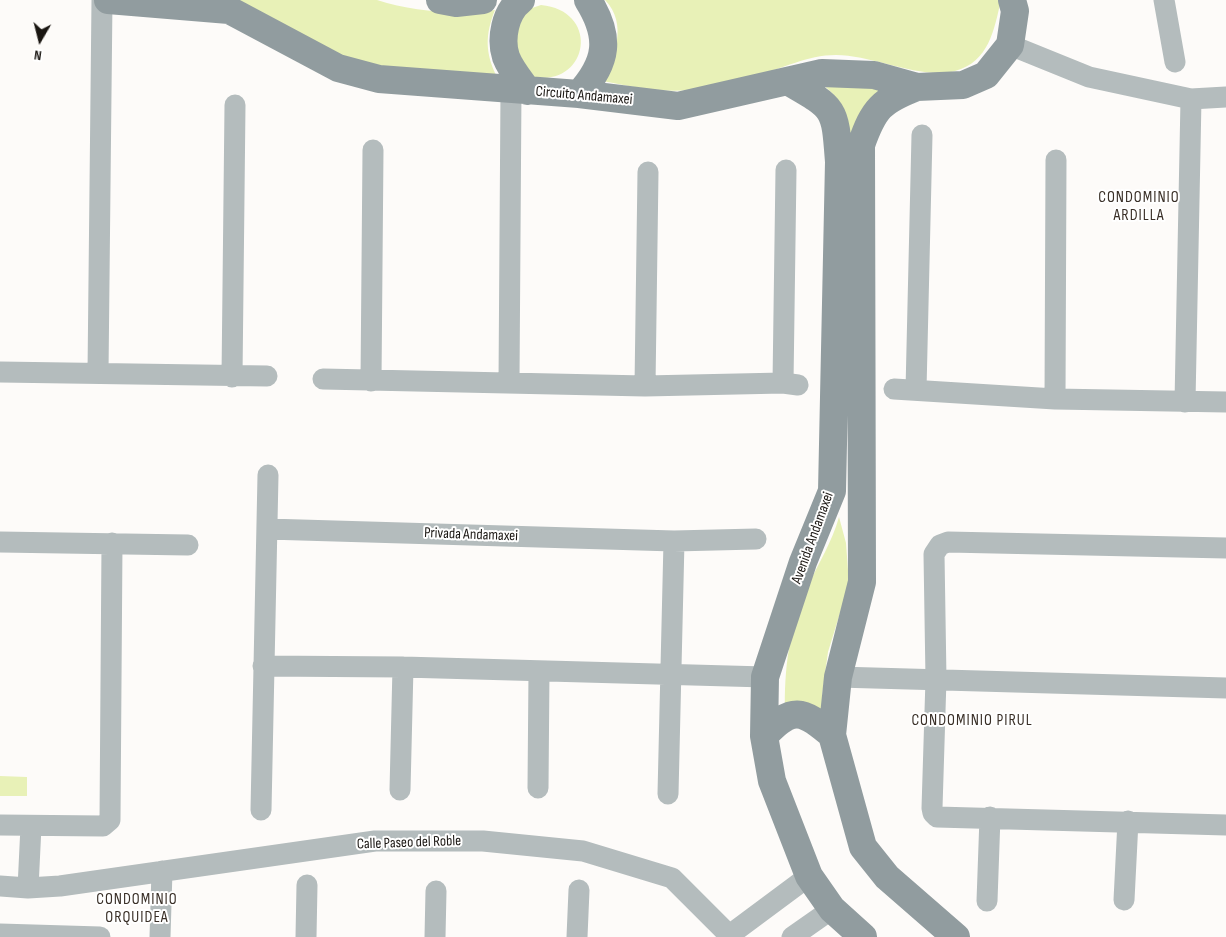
<!DOCTYPE html>
<style>
body{margin:0}
#map{position:relative;width:1226px;height:937px;overflow:hidden;background:#fdfbf9;font-family:"Sofia Sans Condensed",sans-serif}
canvas{display:block}
.north{position:absolute;left:15px;top:15px;width:50px;height:50px;-webkit-text-stroke:4px #fff;paint-order:stroke;rotate:188deg;font-size:14px;font-weight:700;line-height:20px;text-align:center;color:#1a1612}
.north::after{content:'';display:block;margin:auto;width:18px;height:22px;background:#1a1612;clip-path:polygon(50% 0,100% 100%,50% 72%,0 100%)}
</style>
<div id="map">
<canvas width="1226" height="937"></canvas>
<div class="north">N</div>
</div>
<script>
const context = document.querySelector('canvas').getContext('2d');
context.lineJoin = 'round';
function fill(path, color) { context.fillStyle = color; context.fill(path, 'evenodd'); }
function stroke(path, color, width, dash) { context.strokeStyle = color; context.lineWidth = width; context.lineCap = dash ? 'butt' : 'round'; context.setLineDash(dash || []); context.stroke(path); }
function drawText(font, color, halo, rows, align = 'center') {
  context.font = font + ' "Sofia Sans Condensed",sans-serif'; context.lineWidth = 4; context.setLineDash([]); context.textBaseline = 'middle'; context.strokeStyle = halo; context.fillStyle = color; for (const [text, x, y, turn = 0] of rows) {
    context.save(); context.translate(x, y); context.rotate((+turn || 0) * Math.PI / 180); context.textAlign = isNaN(turn) ? turn : align; if (halo) context.strokeText(text, 0, 0); context.fillText(text, 0, 0); context.restore();
  }
}
const green = new Path2D(`
 M 239,0 L 377,0 C 415,12 456,15 495,10 C 485,35 485,53 497,77 L 371,66 L 330,54 Z
 M 605,0 L 1001,0 C 994,30 989,62 955,71 C 921,80 873,55 836,55 C 807,55 782,69 755,76 C 734,81 710,89 689,90 C 661,93 629,86 602,81 C 615,56 628,24 605,0 Z
 M 541,5 C 603,11 588,91 529,76 L 509,31 L 526,10 Z
 M 822,84 L 874,87 L 887,93 L 850,144 C 848,115 845,103 822,84 Z
 M 839,517 L 846,543 L 849,584 L 828,652 L 822,696 L 823,721 L 785,713 C 784,670 789,626 808,586 C 819,562 832,542 839,517 Z
 M 0,776 L 27,777 L 27,796 L 0,796 Z`);
const street = new Path2D(`
 M 1164,0 L 1175,62
 M 1010,45 L 1089,77 L 1191,99 L 1226,97
 M 0,372 L 267,376
 M 98,373 L 102,0
 M 232,377 L 235,105
 M 323,379 L 645,386 L 783,383 L 798,385
 M 371,381 L 373,150
 M 509,382 L 511,90
 M 783,383 L 786,170
 M 645,386 L 648,172
 M 894,389 L 1055,399 L 1226,402
 M 916,390 L 922,135
 M 1055,399 L 1056,160
 M 1185,402 L 1191,99
 M 267,529 L 674,541 L 668,794
 M 674,541 L 756,539
 M 0,542 L 188,545
 M 1226,548 L 948,542 L 940,545 L 934,554 L 936,679 L 932,808 L 933,813 L 937,817 L 1226,825
 M 263,666 L 403,667 L 765,677
 M 838,677 L 1226,688
 M 538,788 L 539,671
 M 400,790 L 403,667
 M 261,810 L 268,475
 M 0,825 L 103,826 L 110,820 L 112,543
 M 0,886 L 28,888 L 60,886 L 375,841 L 483,841 L 583,851 L 672,878 L 731,937
 M 28,888 L 31,826
 M 1124,900 L 1128,821
 M 987,901 L 990,817
 M 0,934 L 100,937
 M 160,937 L 162,871
 M 306,937 L 307,885
 M 435,937 L 436,891
 M 577,937 L 579,890
 M 727,937 L 809,876
 M 792,937 L 832,909`);
const secondary = new Path2D(`
 M 108,0 L 229,10 L 338,68 L 379,79 L 579,94 L 678,106 L 822,73 L 874,75 L 917,87 L 963,85 L 986,75 L 1010,45 L 1015,11 L 1012,0
 M 440,0 L 456,3 L 483,0
 M 521,0 C 505,12 500,39 506,57 C 511,70 520,80 528,91
 M 789,82 C 836,109 835,108 839,162 L 832,491 L 803,562 L 765,677 L 764,736 L 772,781 L 809,876 L 832,909 L 863,937
 M 917,87 C 881,101 874,108 861,145 L 862,582 L 838,677 L 832,735 L 863,847 L 887,877 L 956,937
 M 579,94 C 608,62 611,37 588,0
 M 764,736 C 792,706 802,709 832,735`);
const streetNames = [
 ["Circuito Andamaxei",584,96,5],
 ["Privada Andamaxei",471,535,2],
 ["Avenida Andamaxei",813,538,-70],
 ["Calle Paseo del Roble",409,843,-2]
];
const neighbourhoodNames = [
 ["CONDOMINIO",1139,198],
 ["ARDILLA",1139,216],
 ["CONDOMINIO PIRUL",972,721],
 ["CONDOMINIO",137,900],
 ["ORQUIDEA",137,918]
];
fill(green, '#e8f1b7');
stroke(street, '#b4bcbd', 21);
stroke(secondary, '#919c9f', 28);
drawText('15px', '#1a1612', '#fff', streetNames);
context.letterSpacing = '1px';
drawText('16px', '#392f27', '#fff', neighbourhoodNames);
context.letterSpacing = '0px';
</script>
